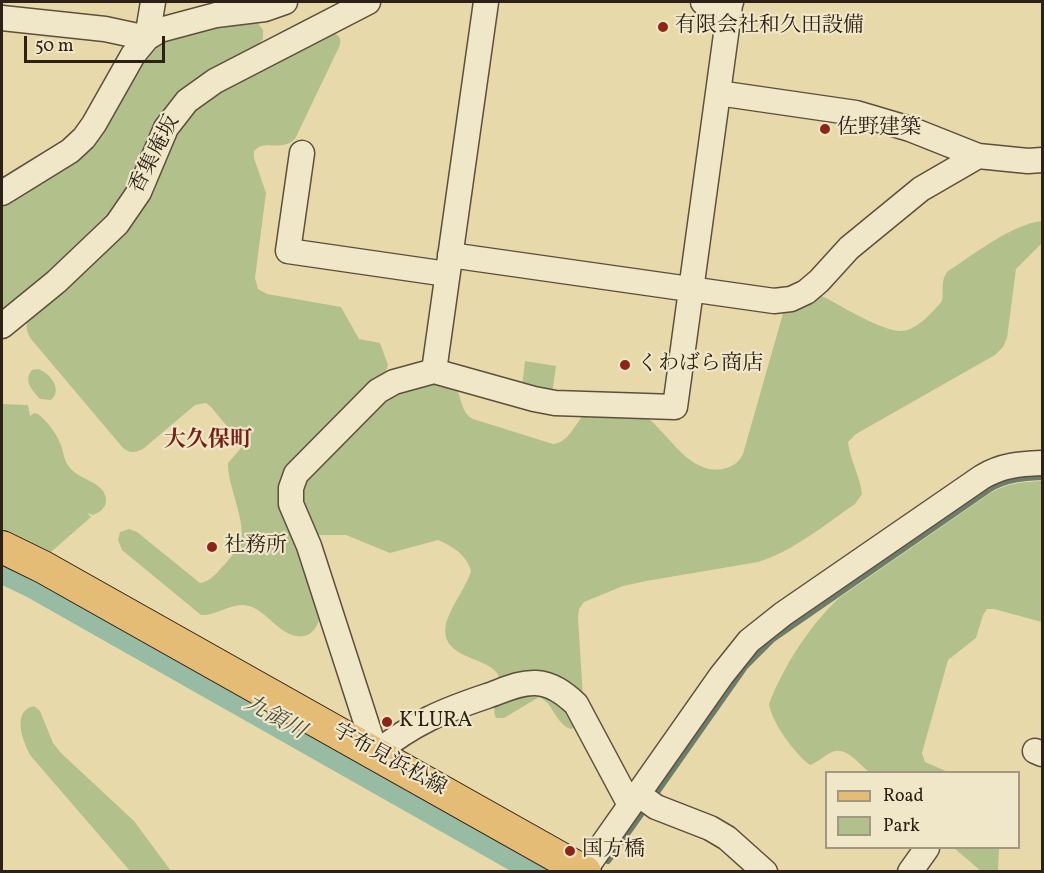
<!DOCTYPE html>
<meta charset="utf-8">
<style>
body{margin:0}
#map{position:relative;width:1044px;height:873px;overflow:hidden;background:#e8d9aa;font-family:Vollkorn,serif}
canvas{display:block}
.frame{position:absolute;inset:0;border:3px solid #2d2117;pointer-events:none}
.legend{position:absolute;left:825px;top:771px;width:195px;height:78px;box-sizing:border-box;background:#f0e6c8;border:2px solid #a29781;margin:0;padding:8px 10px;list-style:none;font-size:18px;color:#2d2117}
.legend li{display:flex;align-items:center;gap:12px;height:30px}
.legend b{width:30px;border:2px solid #a29781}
.scale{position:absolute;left:24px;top:36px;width:141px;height:27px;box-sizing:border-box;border:3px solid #2d2117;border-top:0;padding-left:8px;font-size:18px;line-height:21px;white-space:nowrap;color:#2d2117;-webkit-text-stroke:4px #f0e6c8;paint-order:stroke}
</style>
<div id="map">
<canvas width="1044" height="873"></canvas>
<div class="frame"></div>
<ul class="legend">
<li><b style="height:8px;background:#e4bc75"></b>Road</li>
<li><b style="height:16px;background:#b2c08c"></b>Park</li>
</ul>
<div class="scale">50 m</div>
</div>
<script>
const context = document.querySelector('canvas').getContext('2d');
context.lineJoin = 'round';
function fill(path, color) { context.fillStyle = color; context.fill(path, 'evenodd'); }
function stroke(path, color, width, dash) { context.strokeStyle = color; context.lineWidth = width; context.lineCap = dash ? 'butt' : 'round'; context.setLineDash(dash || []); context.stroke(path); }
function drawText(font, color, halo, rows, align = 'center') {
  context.font = font + ' Vollkorn,"Noto Serif JP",serif'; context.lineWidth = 4.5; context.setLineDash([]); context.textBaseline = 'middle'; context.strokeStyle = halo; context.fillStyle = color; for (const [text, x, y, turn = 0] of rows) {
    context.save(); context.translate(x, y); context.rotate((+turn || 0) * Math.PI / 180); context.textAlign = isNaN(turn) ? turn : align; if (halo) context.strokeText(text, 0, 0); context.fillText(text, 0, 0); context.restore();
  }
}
const green = new Path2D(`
 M 247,21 L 257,22 L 263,30 L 263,39 L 256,47 C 218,66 176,84 156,123 C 140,155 132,190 108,217 C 77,252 38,282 2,312 L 2,204 L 23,192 L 153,46 C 181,30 216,25 247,21 Z
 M 334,33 C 340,36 341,39 340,45 L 295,139 C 280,153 266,138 254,151 L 254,158 L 266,193 L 255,278 L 258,289 L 267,294 L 341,307 L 359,339 L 380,343 L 388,365 L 385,374 L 288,468 C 292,495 294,524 300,550 C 303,563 309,576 313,589 C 316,598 321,611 319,620 C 317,627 312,635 304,636 C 282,640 268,611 249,606 C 233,601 217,616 201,615 L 122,550 L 118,540 L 120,532 L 129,529 L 137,532 L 200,583 C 212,581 217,572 225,564 C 231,557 238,549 241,541 C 246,520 227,485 228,463 L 242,447 L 240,442 L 211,407 L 206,403 L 195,405 L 143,449 C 134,453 130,453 123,448 L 31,339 C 25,329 25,324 32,316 L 97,261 L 126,231 L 149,197 L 176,133 L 195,109 L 221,91 Z
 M 1042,221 L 1042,243 L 1016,269 L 1007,338 L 1003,347 L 995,355 L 856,434 L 848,442 C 850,460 860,476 862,494 L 855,504 C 824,525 794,551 758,562 L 646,581 L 623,586 L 584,602 L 579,609 L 578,618 L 583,697 L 577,727 L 571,729 C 555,724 554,703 539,697 L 504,718 L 496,718 C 489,704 507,688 497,673 C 490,664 474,660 464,655 C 422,635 463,599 471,571 C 467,555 452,546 438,540 L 390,553 L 346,535 L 317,535 L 301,502 L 305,480 L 372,411 L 398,391 L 433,381 L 456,387 C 462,399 461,413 473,419 L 553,444 C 569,443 574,424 585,414 C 598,415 634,414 645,417 C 651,419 657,427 662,432 C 679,450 698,476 726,468 C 734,466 739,462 743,454 L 784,310 L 816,295 L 824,297 C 843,307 882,331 901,331 C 916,331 933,312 942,301 C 944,290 940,280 948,271 C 975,254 1010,225 1042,221 Z
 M 525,361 L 556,366 L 552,394 L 522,387 Z
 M 38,369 C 50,373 63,389 51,400 L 40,399 C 32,390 23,381 32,370 Z
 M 2,404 L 28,405 L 30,416 L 34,413 L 38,414 C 49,423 57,434 62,448 C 64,456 65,463 71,469 C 81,480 103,482 106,498 C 107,507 101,512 93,515 L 87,513 L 91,517 L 51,552 L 2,529 Z
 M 1042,481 L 1042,622 L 994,609 L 987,609 L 983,615 L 976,638 L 948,660 L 922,753 L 925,762 L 948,772 L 869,772 C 859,764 846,746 832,752 C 824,756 818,762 810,765 C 794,753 772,723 769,704 C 783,667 810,625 839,598 L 992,492 C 1008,483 1024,482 1042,481 Z
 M 34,706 L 40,711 L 53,743 L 61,753 L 134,821 L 171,871 L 130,871 L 30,755 C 23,741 11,711 34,706 Z
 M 954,848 L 999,848 L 998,871 L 981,871 Z`);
const stream = new Path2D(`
 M 653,798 L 745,667 L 773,639 L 990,489 C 1007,479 1023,478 1042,477
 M 608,861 L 647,806`);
const river = new Path2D(`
 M 2,566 L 35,582 L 547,872`);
const minor = new Path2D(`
 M 703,2 L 730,5 L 731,2
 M 2,18 L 105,29 L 147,38 L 153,2
 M 718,93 L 856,113 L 910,129 L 978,156 L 1028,161 L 1042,160
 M 302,153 L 288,251 L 447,274
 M 2,193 L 70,151 L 84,138 L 94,124 L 133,55 L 147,38 L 160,30 L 216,15 L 265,9 L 285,2
 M 450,255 L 774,301 L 791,299 L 806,292 L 819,281 L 849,248 L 921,189 L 978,156
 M 2,326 L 56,282 L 117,224 L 139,192 L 166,128 L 187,101 L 215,81 L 368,2
 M 434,371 L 486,2
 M 1035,751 L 1042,754
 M 638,794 L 656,807 L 710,828 L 727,838 L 765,872
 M 630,805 L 576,704 C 564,693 552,684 536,683 C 519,682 502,691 487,696 C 442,711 414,723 376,753 L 309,546 L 291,504 L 291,488 L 296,474 L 378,391 L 394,382 L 434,371 L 534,399 L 555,403 L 675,407 L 730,5
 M 584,871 L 721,676 L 749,641 L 783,614 L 982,477 C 1002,465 1020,464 1042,463
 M 910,872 L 927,848`);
const major = new Path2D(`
 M 2,547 L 43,567 L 585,872`);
const markers = [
 [663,27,6,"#8f2418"],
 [825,129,6,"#8f2418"],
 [625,365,6,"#8f2418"],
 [212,547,6,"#8f2418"],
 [387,722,6,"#8f2418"],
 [570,851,6,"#8f2418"]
];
const poiNames = [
 ["有限会社和久田設備",675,27],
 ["佐野建築",837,129],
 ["くわばら商店",637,365],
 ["社務所",224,547],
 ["K'LURA",399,722],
 ["国方橋",582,851]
];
const streetNames = [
 ["香集庵坂",156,155,-63],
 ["宇布見浜松線",389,761,29]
];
const neighbourhoodNames = [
 ["大久保町",208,442]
];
const waterNames = [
 ["九領川",274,719,29]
];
fill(green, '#b2c08c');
stroke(stream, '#6d7d6c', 6);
stroke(river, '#98bba4', 34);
stroke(minor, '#5c4f3c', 27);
stroke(major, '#2d2117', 34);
stroke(minor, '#f0e6c8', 24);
stroke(major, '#e4bc75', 32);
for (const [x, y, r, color] of markers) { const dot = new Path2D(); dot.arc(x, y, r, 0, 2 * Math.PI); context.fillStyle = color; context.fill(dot); stroke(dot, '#f0e6c8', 2); }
drawText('21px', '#2d2117', '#f0e6c8', poiNames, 'left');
drawText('21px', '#2d2117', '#f0e6c8', streetNames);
drawText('bold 22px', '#7a1f14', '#f0e6c8', neighbourhoodNames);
drawText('italic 22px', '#4d4f41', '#f0e6c8', waterNames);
</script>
